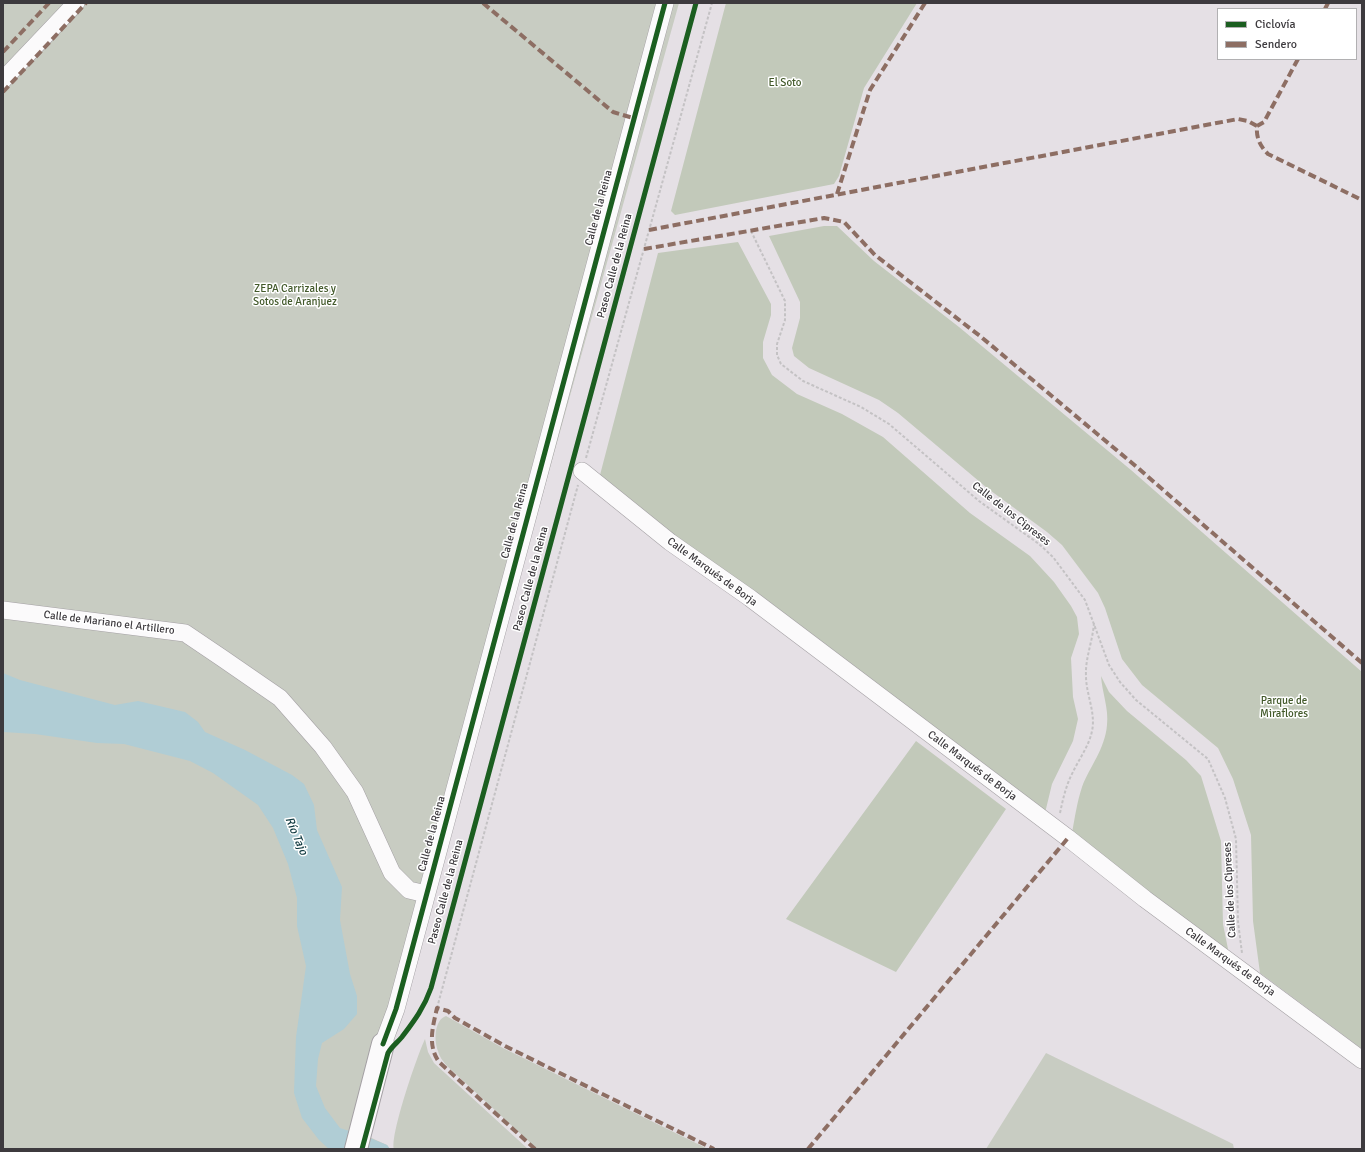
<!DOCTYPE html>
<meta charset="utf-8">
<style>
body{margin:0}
#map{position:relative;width:1365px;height:1152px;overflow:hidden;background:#e5e0e5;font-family:Signika,sans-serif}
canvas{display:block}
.frame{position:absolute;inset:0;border:4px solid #3d3a3e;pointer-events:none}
.legend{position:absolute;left:1217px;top:8px;width:140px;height:52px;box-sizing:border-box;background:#fff;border:1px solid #b1b0b2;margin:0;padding:5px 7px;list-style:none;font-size:12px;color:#3d3a3e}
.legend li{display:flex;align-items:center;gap:8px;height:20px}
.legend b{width:20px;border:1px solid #b1b0b2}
</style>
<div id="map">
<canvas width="1365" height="1152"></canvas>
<div class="frame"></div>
<ul class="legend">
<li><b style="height:5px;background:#1b5e20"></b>Ciclovía</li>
<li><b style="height:5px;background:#8d6e63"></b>Sendero</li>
</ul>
</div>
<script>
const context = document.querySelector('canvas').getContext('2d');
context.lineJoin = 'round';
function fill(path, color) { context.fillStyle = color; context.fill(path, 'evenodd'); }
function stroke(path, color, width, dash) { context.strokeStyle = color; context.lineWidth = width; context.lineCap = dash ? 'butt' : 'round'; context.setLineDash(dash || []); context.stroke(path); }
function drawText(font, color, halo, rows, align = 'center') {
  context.font = font + ' Signika,sans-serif'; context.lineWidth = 3; context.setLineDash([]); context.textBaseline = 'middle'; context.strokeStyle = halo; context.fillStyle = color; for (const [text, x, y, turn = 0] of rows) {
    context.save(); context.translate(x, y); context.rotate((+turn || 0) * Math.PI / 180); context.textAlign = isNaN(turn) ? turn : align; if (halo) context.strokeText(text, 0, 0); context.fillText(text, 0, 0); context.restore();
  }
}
const green = new Path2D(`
 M 3,3 L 679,3 L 365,1135 L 387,1145 L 390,1149 L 3,1149 Z
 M 446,1016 L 503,1048 L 708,1149 L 537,1149 L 446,1065 C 443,1061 439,1056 438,1051 C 434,1041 434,1020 446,1016 Z
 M 425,1039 L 428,1052 L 434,1063 L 528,1149 L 394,1149 C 390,1135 417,1056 425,1039 Z
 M 1046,1053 L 1227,1141 L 1233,1144 L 1234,1149 L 986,1149 Z`);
const forest = new Path2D(`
 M 726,3 L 917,3 L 864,88 L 839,176 L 834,184 L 675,215 L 671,211 Z
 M 824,226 L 837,226 L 874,261 L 959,327 L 1131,470 L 1362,672 L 1362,1049 L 1260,973 L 1253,921 L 1251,835 L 1233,779 L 1218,748 L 1142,685 L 1122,659 L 1105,608 L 1098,593 L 1062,545 L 1047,532 L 987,488 L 898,413 L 879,400 L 809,368 L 794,356 L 792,348 L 800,318 L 800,302 L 769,236 Z
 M 738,242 L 771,304 L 771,315 L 763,342 L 763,358 L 772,375 L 797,394 L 842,414 L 883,437 L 970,513 L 1030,556 L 1054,582 L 1071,606 L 1077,617 L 1079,634 L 1071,658 L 1073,697 L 1078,719 L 1073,741 L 1052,784 L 1045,813 L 675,538 L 600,475 L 658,253 Z
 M 1101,676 L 1109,692 L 1127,711 L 1186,760 L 1201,776 L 1221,841 L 1223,924 L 1229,954 L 1072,833 C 1075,817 1077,802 1082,787 C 1090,766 1105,749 1107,725 C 1109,709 1102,692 1101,676 Z
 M 916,741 L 1006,809 L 896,972 L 786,919 Z`);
const water = new Path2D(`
 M 3,673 L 20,680 L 115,705 L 138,701 L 185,712 L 198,722 L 205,732 L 245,750 L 292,775 L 304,784 L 314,805 L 317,830 L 342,887 L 340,920 L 350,974 L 357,996 L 357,1014 L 344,1029 L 322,1043 L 318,1059 L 316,1086 L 325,1108 L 340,1128 L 365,1136 L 387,1145 L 390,1149 L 329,1149 L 319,1140 L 302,1118 L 294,1093 L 296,1037 L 306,966 L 297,926 L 297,898 L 288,864 L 273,828 L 258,805 L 213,773 L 190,761 L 124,744 L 97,743 L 35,734 L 3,732 Z`);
const path = new Path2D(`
 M 751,231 L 785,301 L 785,320 L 777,344 L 777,355 L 781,364 L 803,381 L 861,407 L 889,424 L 979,501 L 1039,544 L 1053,557 L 1085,600 L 1109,665 L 1120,682 L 1136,700 L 1208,759 L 1225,798 L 1236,839 L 1238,922 L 1242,953
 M 586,458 L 712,3
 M 1060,813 C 1063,799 1066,785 1073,772 C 1079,759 1089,746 1092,731 C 1096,713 1086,694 1086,676 C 1085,658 1093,641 1094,622
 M 437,1008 L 578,485`);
const minor = new Path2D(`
 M 3,80 L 76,3
 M 582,471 L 670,542 L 750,598 L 1068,838 L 1145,899 L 1362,1060
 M 3,610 L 185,633 L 222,658 L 280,698 L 323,747 L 355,792 L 392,873 L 409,890 L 426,894
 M 383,1044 L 396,1009 L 665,3`);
const major = new Path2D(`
 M 356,1149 L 383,1044`);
const quiet = new Path2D(`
 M 483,3 L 613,112 L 633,118
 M 1325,9 L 1328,3
 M 3,52 L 49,3
 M 1298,59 L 1264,122 L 1257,126 C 1256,138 1260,146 1268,154 L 1362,200
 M 3,92 L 86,3
 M 837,194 L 870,90 L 925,3
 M 649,230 L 1238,119 L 1248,121 L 1257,126
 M 644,249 L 824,218 L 844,222 L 875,255 L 980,336 L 1138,468 L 1362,663
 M 535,1149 L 439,1062 C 427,1045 433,1026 437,1008 L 448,1011 L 455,1018 L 505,1046 L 714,1149
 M 808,1149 L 1068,838`);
const cycleway = new Path2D(`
 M 383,1044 L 396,1009 L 665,3
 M 362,1149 L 388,1053 C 392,1046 397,1043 402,1037 C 414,1021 424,1008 431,988 L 696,3`);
const parkNames = [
 ["El Soto",785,83],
 ["ZEPA Carrizales y",295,289],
 ["Sotos de Aranjuez",295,302],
 ["Parque de",1284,701],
 ["Miraflores",1284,714]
];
const streetNames = [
 ["Calle de la Reina",599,208,-75],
 ["Paseo Calle de la Reina",615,266,-75],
 ["Calle de los Cipreses",1011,514,38],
 ["Calle de la Reina",515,521,-75],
 ["Calle Marqués de Borja",712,572,36],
 ["Paseo Calle de la Reina",531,579,-75],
 ["Calle de Mariano el Artillero",109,623,7],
 ["Calle Marqués de Borja",972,766,37],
 ["Calle de la Reina",432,834,-75],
 ["Calle de los Cipreses",1230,890,-93],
 ["Paseo Calle de la Reina",446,892,-75],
 ["Calle Marqués de Borja",1230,962,36]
];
const waterNames = [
 ["Río Tajo",296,836,67]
];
fill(green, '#c8ccc2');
fill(forest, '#c2c9ba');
fill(water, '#b0cdd5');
stroke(minor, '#a4a0a4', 18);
stroke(major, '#a4a0a4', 24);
stroke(path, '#c4c2c4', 2, [3, 2]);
stroke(minor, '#fbfafb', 17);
stroke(major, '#fbfafb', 22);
stroke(quiet, '#8d6e63', 4, [8, 4]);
stroke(cycleway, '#1b5e20', 5);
drawText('11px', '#42592a', '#fff', parkNames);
drawText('11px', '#3d3a3e', '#fff', streetNames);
drawText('italic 12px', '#0f383f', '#fff', waterNames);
</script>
